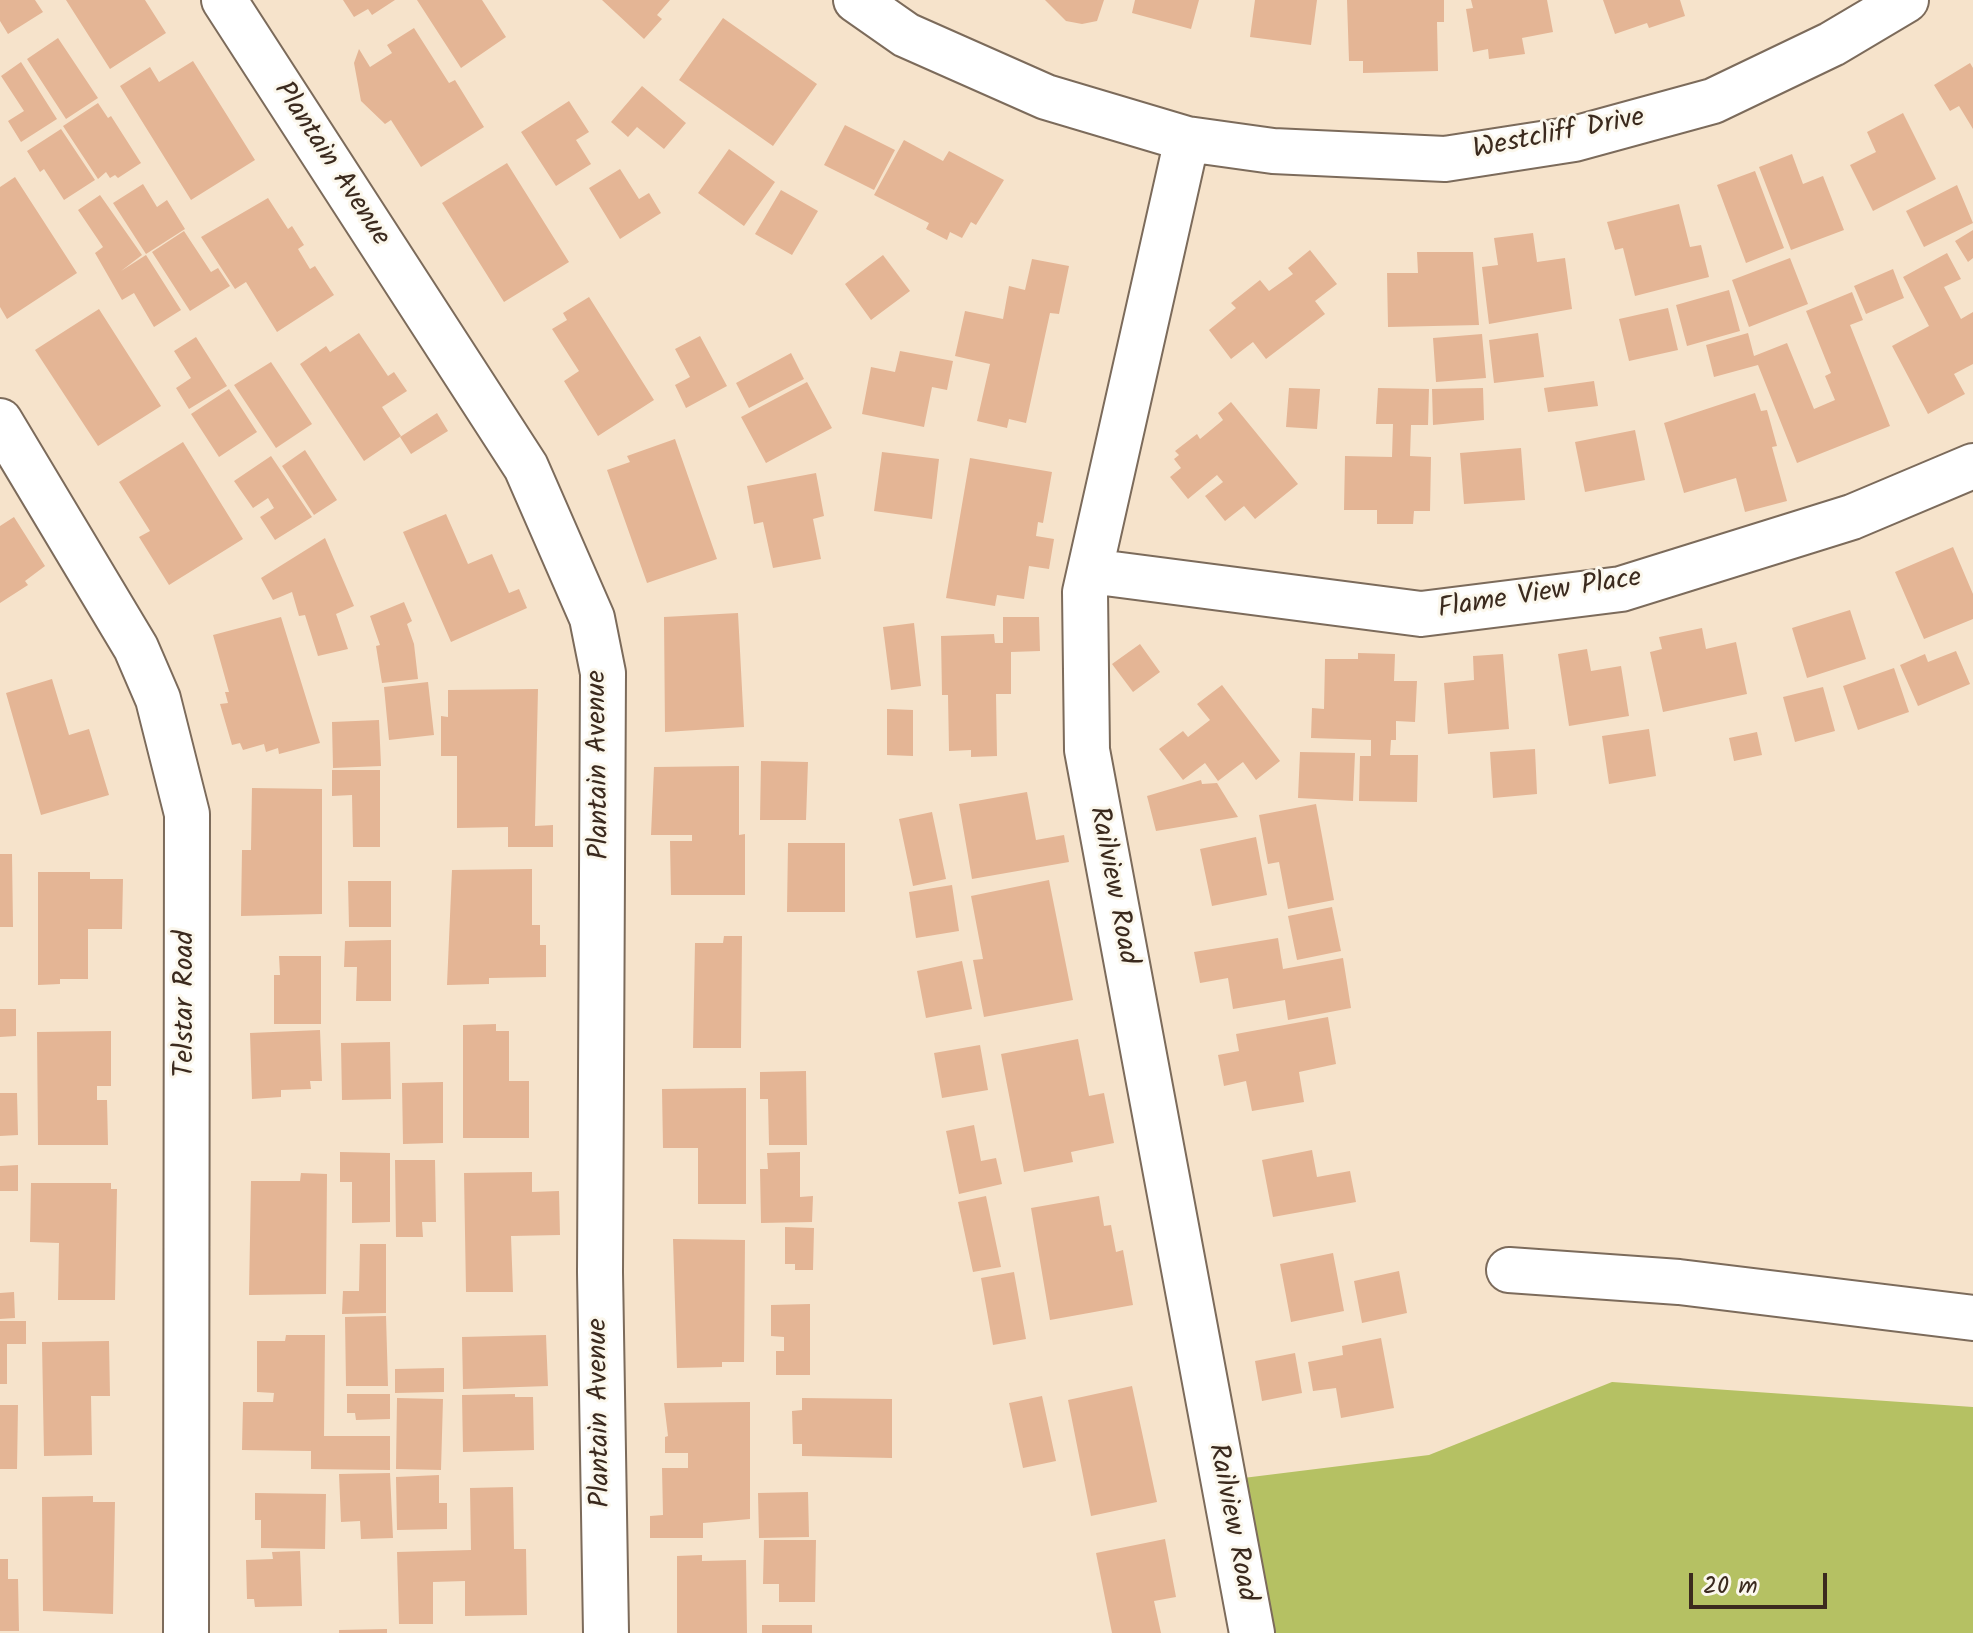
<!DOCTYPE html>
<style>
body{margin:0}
#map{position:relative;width:1973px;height:1633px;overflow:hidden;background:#f6e3cb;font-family:Kalam,sans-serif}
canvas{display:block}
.scale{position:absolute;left:1689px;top:1573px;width:138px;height:36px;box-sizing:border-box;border:4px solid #3b2a1e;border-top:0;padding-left:10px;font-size:24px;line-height:28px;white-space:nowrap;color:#3b2a1e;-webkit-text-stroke:6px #fbf7ec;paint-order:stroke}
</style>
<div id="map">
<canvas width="1973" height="1633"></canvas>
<div class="scale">20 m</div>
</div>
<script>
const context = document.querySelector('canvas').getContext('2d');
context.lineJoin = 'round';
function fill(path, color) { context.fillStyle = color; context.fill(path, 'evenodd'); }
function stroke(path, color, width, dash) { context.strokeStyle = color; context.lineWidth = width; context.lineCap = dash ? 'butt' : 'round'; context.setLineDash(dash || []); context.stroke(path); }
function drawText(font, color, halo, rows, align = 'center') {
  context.font = font + ' Kalam,sans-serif'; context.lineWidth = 6; context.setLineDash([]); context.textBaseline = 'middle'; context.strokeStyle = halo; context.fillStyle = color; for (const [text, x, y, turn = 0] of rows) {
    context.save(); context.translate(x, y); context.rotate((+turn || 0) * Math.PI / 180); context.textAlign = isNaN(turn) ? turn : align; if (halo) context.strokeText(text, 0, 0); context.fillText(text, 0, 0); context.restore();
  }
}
const green = new Path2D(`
 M 1612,1382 L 1973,1407 L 1973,1633 L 1249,1633 L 1219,1481 L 1429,1455 Z`);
const building = new Path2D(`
 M 0,0 L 35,0 L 43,12 L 8,34 L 0,21 Z
 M 66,0 L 145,0 L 166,33 L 110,69 Z
 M 343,0 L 395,0 L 372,15 L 368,9 L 354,17 Z
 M 417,0 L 482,0 L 506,37 L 461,68 Z
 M 602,0 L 670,0 L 657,15 L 662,19 L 644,39 Z
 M 1045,0 L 1104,0 L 1097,21 L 1082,24 L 1066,21 Z
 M 1135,0 L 1199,0 L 1191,29 L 1132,13 Z
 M 1255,0 L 1317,0 L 1311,45 L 1250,37 Z
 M 1347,0 L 1444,0 L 1444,22 L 1437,22 L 1438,71 L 1363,73 L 1363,61 L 1349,61 Z
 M 1471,0 L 1547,0 L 1553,32 L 1522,38 L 1525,54 L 1489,59 L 1488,49 L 1473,52 L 1466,9 L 1473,8 Z
 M 1603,0 L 1680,0 L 1685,16 L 1649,28 L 1647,23 L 1615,34 Z
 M 723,18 L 817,84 L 773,146 L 679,80 Z
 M 414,28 L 449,83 L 455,80 L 484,127 L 421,167 L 391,120 L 385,124 L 361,101 L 354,63 L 359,49 L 370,67 L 392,53 L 387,45 Z
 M 58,38 L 98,98 L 66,119 L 27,59 Z
 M 193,61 L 255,160 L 191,200 L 120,86 L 150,67 L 159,82 Z
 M 21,62 L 57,119 L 21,142 L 8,121 L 24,111 L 1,76 Z
 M 1970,63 L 1973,68 L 1973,129 L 1959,106 L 1950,111 L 1934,85 Z
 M 642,86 L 686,123 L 664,149 L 637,127 L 628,137 L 611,122 Z
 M 569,101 L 589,132 L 576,140 L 591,164 L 556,186 L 521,132 Z
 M 98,103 L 108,118 L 111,116 L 141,163 L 118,178 L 115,175 L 110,178 L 106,172 L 98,179 L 63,126 Z
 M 1903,113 L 1936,179 L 1873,211 L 1850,165 L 1876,152 L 1867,132 Z
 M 845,125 L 895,150 L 874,190 L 824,165 Z
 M 61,129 L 95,180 L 64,200 L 44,169 L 40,172 L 27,151 Z
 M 904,140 L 943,161 L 949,151 L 1004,180 L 976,225 L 971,222 L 962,238 L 950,232 L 947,240 L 926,229 L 929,223 L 874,195 Z
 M 729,149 L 775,182 L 744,226 L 698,193 Z
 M 1792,154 L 1803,184 L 1823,176 L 1844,230 L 1791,250 L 1759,167 Z
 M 507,163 L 569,262 L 504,302 L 442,203 Z
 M 620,169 L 639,199 L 649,193 L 661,213 L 620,239 L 589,188 Z
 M 1755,171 L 1784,248 L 1746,263 L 1717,185 Z
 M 15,177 L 77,273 L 7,319 L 0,307 L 0,187 Z
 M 143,184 L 157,207 L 167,200 L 185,229 L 146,254 L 113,203 Z
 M 1957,185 L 1973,223 L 1924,247 L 1906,211 Z
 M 781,190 L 818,211 L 792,255 L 755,234 Z
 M 100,195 L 142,255 L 121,271 L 146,255 L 181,310 L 154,327 L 134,293 L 122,300 L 95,253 L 103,247 L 78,210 Z
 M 268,198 L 288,229 L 292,226 L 304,245 L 298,249 L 310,269 L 315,266 L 334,295 L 277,332 L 246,282 L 235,289 L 201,237 Z
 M 1679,204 L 1690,247 L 1701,245 L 1709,277 L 1635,296 L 1623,248 L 1615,250 L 1607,222 Z
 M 1973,230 L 1973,258 L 1968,262 L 1955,241 Z
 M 184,231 L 211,272 L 218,268 L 230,286 L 190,311 L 152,252 Z
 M 1533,233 L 1537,262 L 1565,258 L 1572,309 L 1489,324 L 1482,267 L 1498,265 L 1494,238 Z
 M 1310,250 L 1337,284 L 1315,301 L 1325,314 L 1266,359 L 1253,342 L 1231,359 L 1209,330 L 1236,308 L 1231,303 L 1260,280 L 1269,291 L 1293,274 L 1288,268 Z
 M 1417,252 L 1473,252 L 1479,325 L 1388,327 L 1387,273 L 1418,273 Z
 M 1947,253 L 1961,279 L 1944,287 L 1961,319 L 1973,312 L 1973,364 L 1954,374 L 1965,394 L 1928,414 L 1892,346 L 1929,326 L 1903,277 Z
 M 883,255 L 910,291 L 871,320 L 845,284 Z
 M 1790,258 L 1808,304 L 1749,327 L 1732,280 Z
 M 1032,259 L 1069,266 L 1059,314 L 1050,313 L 1026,423 L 1009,419 L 1007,428 L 977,421 L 990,364 L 955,356 L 965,311 L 1003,319 L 1009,286 L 1025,290 Z
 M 1893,269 L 1904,298 L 1866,314 L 1854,286 Z
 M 1729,290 L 1740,331 L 1687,346 L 1676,305 Z
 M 1852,292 L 1863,320 L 1850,325 L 1890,426 L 1797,463 L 1758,365 L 1714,377 L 1706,345 L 1748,333 L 1754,356 L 1787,343 L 1814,409 L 1835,400 L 1825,376 L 1831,373 L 1806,311 Z
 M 589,297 L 654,400 L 598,436 L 564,381 L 579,371 L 552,329 L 567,320 L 563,313 Z
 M 1668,308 L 1678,350 L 1629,361 L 1619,319 Z
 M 99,309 L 161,406 L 98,446 L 35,350 Z
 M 359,333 L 388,376 L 394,372 L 407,391 L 382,407 L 401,436 L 364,461 L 300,364 L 326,346 L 330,352 Z
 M 1538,333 L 1544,377 L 1494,383 L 1489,340 Z
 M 1482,334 L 1486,378 L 1436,382 L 1433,338 Z
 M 700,336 L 727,386 L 686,408 L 675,385 L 690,377 L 675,349 Z
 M 196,337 L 227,386 L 189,409 L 176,388 L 191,378 L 174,351 Z
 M 900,351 L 953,361 L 947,390 L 932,387 L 924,427 L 862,414 L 871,367 L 895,372 Z
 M 791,353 L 804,379 L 749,408 L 736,383 Z
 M 271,362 L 312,424 L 276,448 L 234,385 Z
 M 1594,381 L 1598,406 L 1548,412 L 1544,388 Z
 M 807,382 L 832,428 L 766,463 L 741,417 Z
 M 1289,388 L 1320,389 L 1317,429 L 1286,427 Z
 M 1378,388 L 1429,389 L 1428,425 L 1411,425 L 1410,456 L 1431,457 L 1430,511 L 1414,511 L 1413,524 L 1377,524 L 1377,510 L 1344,510 L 1345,456 L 1392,457 L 1393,424 L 1376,424 Z
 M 1483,388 L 1484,420 L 1433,425 L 1432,389 Z
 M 229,389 L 257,432 L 219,457 L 191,414 Z
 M 1755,393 L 1761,411 L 1767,410 L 1777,446 L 1772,447 L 1787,501 L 1745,512 L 1736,478 L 1684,493 L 1664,423 Z
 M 1231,402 L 1298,484 L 1255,519 L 1244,506 L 1225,521 L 1205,496 L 1223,482 L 1217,475 L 1188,499 L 1170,477 L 1181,468 L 1174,459 L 1179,455 L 1175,451 L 1197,434 L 1200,439 L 1223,420 L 1218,413 Z
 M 437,413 L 448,431 L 411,454 L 400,437 Z
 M 1635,430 L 1645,480 L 1585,492 L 1575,442 Z
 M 675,439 L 717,559 L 647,583 L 607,470 L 630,462 L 627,456 Z
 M 183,442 L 243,539 L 169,585 L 139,537 L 150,531 L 119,482 Z
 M 1521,448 L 1525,500 L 1464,504 L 1460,453 Z
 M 305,450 L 337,500 L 314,515 L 282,466 Z
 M 882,452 L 939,459 L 932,519 L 874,511 Z
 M 271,456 L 312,517 L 275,540 L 260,517 L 274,508 L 268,498 L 253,508 L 234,481 Z
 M 970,458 L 1052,472 L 1043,523 L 1038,522 L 1036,536 L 1054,539 L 1049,569 L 1029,566 L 1024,599 L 997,595 L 995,606 L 946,598 Z
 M 816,473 L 824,516 L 813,519 L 821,559 L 773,568 L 763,522 L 754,524 L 747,486 Z
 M 446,514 L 468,564 L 492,554 L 509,593 L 519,589 L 527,608 L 451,642 L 403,532 Z
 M 14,517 L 45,566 L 25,581 L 28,585 L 0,603 L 0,526 Z
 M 325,538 L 354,606 L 336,614 L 348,649 L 318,656 L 305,615 L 299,616 L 292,592 L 273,600 L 261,578 Z
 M 1953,547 L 1973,594 L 1973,619 L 1924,639 L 1895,572 Z
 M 404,602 L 412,621 L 407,624 L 414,644 L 418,679 L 382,683 L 376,646 L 380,645 L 370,616 Z
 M 1850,610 L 1866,659 L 1807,678 L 1792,628 Z
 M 738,613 L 744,727 L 665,732 L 664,617 Z
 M 281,617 L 320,743 L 279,754 L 278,748 L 266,752 L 264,744 L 243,750 L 240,743 L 232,745 L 220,704 L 228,703 L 225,692 L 229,692 L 213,635 Z
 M 1003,617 L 1039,617 L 1040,651 L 1011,652 L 1011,694 L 996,694 L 997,756 L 971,757 L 971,750 L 949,751 L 948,695 L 942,695 L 941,636 L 994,634 L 995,643 L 1003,643 Z
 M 914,623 L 921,686 L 891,690 L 883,627 Z
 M 1702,628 L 1706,649 L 1736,642 L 1747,694 L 1663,712 L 1650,652 L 1662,649 L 1659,637 Z
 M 1140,644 L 1160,672 L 1133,692 L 1112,664 Z
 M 1587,649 L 1591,671 L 1621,666 L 1629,716 L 1569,726 L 1558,654 Z
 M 1956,651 L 1970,684 L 1918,706 L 1900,665 L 1925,654 L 1928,662 Z
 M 1358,653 L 1395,654 L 1394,681 L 1417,681 L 1415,722 L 1396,721 L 1396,740 L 1391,740 L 1390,755 L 1418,755 L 1417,802 L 1359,801 L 1360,756 L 1371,756 L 1371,740 L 1311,738 L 1312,708 L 1324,709 L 1325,659 L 1358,659 Z
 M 1503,654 L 1509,729 L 1448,734 L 1444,683 L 1474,680 L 1473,656 Z
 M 1894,668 L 1909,712 L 1858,730 L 1843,686 Z
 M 52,679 L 69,735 L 89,729 L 109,795 L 41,815 L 6,693 Z
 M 428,682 L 434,735 L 389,740 L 384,687 Z
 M 1222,685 L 1280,761 L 1256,780 L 1243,762 L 1218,781 L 1205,763 L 1183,780 L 1159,749 L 1183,731 L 1188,737 L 1210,720 L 1197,704 Z
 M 1823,687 L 1835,731 L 1795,742 L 1783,697 Z
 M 538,689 L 535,826 L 553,825 L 553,847 L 508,847 L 508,827 L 457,828 L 457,756 L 441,756 L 441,716 L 448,717 L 448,690 Z
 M 887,709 L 913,710 L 913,756 L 887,755 Z
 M 379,720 L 381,766 L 333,768 L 332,722 Z
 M 1649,729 L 1656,776 L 1609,784 L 1602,736 Z
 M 1757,732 L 1762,755 L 1734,761 L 1729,738 Z
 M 1535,749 L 1537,794 L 1493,798 L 1490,752 Z
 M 1300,752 L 1355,753 L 1353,801 L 1298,798 Z
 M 761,761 L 808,762 L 806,820 L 760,820 Z
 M 739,766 L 739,835 L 745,834 L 745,895 L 671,895 L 670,841 L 692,841 L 692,835 L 651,835 L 654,767 Z
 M 332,770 L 380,770 L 380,847 L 353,847 L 352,795 L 332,796 Z
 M 1201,780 L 1202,784 L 1217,783 L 1238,817 L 1156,831 L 1147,796 Z
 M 252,788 L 322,789 L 322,914 L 241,916 L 242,850 L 251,850 Z
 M 1027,792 L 1036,840 L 1064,835 L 1069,862 L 972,879 L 959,804 Z
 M 1316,804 L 1334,900 L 1288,909 L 1279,862 L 1268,864 L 1259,815 Z
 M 932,812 L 946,879 L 913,886 L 899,819 Z
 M 1256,837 L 1267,895 L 1212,906 L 1200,849 Z
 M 788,843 L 845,843 L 845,912 L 787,912 Z
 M 0,854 L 12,854 L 13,927 L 0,927 Z
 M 532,869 L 532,925 L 540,925 L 540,945 L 546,945 L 546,977 L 489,978 L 489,984 L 447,985 L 452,870 Z
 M 38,872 L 90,872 L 90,879 L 123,879 L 122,929 L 88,929 L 88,979 L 60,979 L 60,984 L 38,985 Z
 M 1049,880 L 1073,1000 L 984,1017 L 973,960 L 983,959 L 971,896 Z
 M 348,881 L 391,881 L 391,927 L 349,927 Z
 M 952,885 L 959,931 L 916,938 L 909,892 Z
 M 1332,907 L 1341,951 L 1297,960 L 1288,916 Z
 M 724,936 L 742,936 L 741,1048 L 693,1048 L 695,943 L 723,943 Z
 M 1278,938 L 1283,969 L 1343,958 L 1351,1008 L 1288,1020 L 1285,1000 L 1233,1009 L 1228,978 L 1200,983 L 1194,952 Z
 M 391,940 L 391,1001 L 356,1001 L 357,967 L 344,967 L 345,941 Z
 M 279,956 L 321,956 L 321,1024 L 274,1024 L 274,975 L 280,975 Z
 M 962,961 L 972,1009 L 926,1018 L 917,971 Z
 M 0,1009 L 16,1009 L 16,1036 L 0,1037 Z
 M 1328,1017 L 1336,1064 L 1299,1072 L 1304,1102 L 1252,1111 L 1246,1081 L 1224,1086 L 1218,1055 L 1239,1051 L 1236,1034 Z
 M 496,1024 L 496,1031 L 509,1031 L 509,1081 L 529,1081 L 529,1138 L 463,1138 L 463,1025 Z
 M 320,1030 L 322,1081 L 310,1081 L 311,1089 L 281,1090 L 281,1097 L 252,1099 L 250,1033 Z
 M 111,1031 L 111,1086 L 97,1086 L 97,1100 L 107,1100 L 108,1145 L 38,1145 L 37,1032 Z
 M 1078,1039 L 1089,1096 L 1104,1093 L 1114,1143 L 1071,1152 L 1073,1162 L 1024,1172 L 1001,1054 Z
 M 390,1042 L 391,1099 L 342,1100 L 341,1043 Z
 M 980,1045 L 988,1090 L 942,1098 L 934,1053 Z
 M 806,1071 L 807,1145 L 769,1145 L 768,1099 L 760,1099 L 760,1072 Z
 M 443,1082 L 443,1143 L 403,1144 L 402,1083 Z
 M 746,1088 L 746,1204 L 698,1204 L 698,1148 L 663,1148 L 662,1089 Z
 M 0,1093 L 17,1093 L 18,1135 L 0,1136 Z
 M 974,1125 L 981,1161 L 996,1158 L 1002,1184 L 959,1194 L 946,1131 Z
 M 1312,1150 L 1317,1177 L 1350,1171 L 1356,1202 L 1273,1217 L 1262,1160 Z
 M 340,1152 L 390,1153 L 390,1222 L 352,1223 L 352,1182 L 340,1182 Z
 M 800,1152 L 800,1197 L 813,1196 L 812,1222 L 761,1223 L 760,1169 L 768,1169 L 767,1153 Z
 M 395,1160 L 435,1160 L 436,1222 L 422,1222 L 423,1237 L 396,1237 Z
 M 18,1165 L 18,1191 L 0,1191 L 0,1166 Z
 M 532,1172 L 532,1192 L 559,1191 L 560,1235 L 511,1236 L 513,1292 L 466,1292 L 464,1173 Z
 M 301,1173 L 327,1174 L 326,1294 L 249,1295 L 251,1181 L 300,1181 Z
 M 31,1183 L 111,1183 L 111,1189 L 117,1189 L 115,1300 L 58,1300 L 59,1243 L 30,1242 Z
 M 986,1196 L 1001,1267 L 973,1272 L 958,1202 Z
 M 1099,1196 L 1104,1226 L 1111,1225 L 1116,1252 L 1123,1250 L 1133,1305 L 1050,1320 L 1031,1208 Z
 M 785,1227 L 814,1228 L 813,1270 L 795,1270 L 795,1264 L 785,1264 Z
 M 673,1239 L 745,1240 L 744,1362 L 722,1362 L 722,1367 L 677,1368 Z
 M 360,1244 L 386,1244 L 386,1313 L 342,1314 L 343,1291 L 359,1291 Z
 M 1333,1253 L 1344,1311 L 1291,1322 L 1280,1264 Z
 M 1399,1271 L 1407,1313 L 1362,1323 L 1354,1281 Z
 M 1014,1272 L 1026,1339 L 993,1345 L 981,1278 Z
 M 14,1292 L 15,1318 L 0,1319 L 0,1293 Z
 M 810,1304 L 810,1375 L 776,1375 L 776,1351 L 784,1351 L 784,1337 L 771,1336 L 771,1305 Z
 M 386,1316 L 388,1386 L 346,1386 L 345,1317 Z
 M 0,1321 L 26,1321 L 26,1344 L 7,1344 L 7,1384 L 0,1384 Z
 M 286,1335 L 325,1335 L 324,1436 L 390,1436 L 390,1470 L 311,1469 L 311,1451 L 242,1450 L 243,1402 L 273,1402 L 274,1393 L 257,1392 L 257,1341 L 285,1341 Z
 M 546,1335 L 548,1386 L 463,1389 L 462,1337 Z
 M 1381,1338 L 1394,1408 L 1341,1418 L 1336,1388 L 1313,1391 L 1308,1362 L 1343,1355 L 1342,1346 Z
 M 109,1341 L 110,1396 L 91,1396 L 92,1455 L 44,1456 L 42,1342 Z
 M 1295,1353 L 1302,1393 L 1262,1401 L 1255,1361 Z
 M 444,1368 L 444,1392 L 395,1393 L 395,1369 Z
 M 1132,1386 L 1157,1502 L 1091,1516 L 1068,1400 Z
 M 347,1394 L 390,1394 L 390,1419 L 356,1420 L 355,1413 L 347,1413 Z
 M 515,1394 L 515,1397 L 533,1397 L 534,1450 L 463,1452 L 462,1395 Z
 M 1042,1396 L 1056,1461 L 1023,1468 L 1009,1403 Z
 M 397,1398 L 443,1399 L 441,1470 L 396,1469 Z
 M 802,1398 L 892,1399 L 892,1458 L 802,1456 L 802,1444 L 793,1444 L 792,1411 L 802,1410 Z
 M 750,1402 L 750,1519 L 703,1523 L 703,1538 L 650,1538 L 650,1516 L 663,1515 L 662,1468 L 688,1468 L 688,1453 L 665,1453 L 665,1437 L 668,1436 L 664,1403 Z
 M 0,1405 L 18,1405 L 17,1469 L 0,1469 Z
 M 390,1473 L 393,1538 L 361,1539 L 360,1521 L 341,1522 L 339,1474 Z
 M 439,1475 L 439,1503 L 447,1503 L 447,1529 L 397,1530 L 396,1477 Z
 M 513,1487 L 514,1549 L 526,1549 L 527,1615 L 465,1616 L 465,1581 L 433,1582 L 433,1624 L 399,1624 L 397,1552 L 471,1550 L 470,1488 Z
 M 808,1492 L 809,1537 L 759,1538 L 758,1493 Z
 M 255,1493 L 326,1494 L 325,1549 L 261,1548 L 261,1520 L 255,1520 Z
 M 93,1496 L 93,1502 L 115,1502 L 113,1614 L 43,1611 L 42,1497 Z
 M 1165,1539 L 1176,1597 L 1154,1601 L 1161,1633 L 1112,1633 L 1096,1553 Z
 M 764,1540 L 816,1540 L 815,1602 L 779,1602 L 779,1584 L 763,1584 Z
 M 300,1551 L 302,1606 L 255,1607 L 254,1599 L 247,1599 L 246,1560 L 273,1559 L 272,1552 Z
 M 702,1555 L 702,1561 L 746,1560 L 747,1633 L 677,1633 L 677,1556 Z
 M 0,1559 L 8,1559 L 8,1579 L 18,1579 L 19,1631 L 0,1631 Z
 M 762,1625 L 812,1625 L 812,1633 L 762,1633 Z
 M 387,1629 L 387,1633 L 339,1633 L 339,1630 Z`);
const minor = new Path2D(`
 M 224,0 L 526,467 L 592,618 L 603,673 L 600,1272 L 606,1633
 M 856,0 L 906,35 L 1046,97 L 1187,139 L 1273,151 L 1445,159 L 1574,139 L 1713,101 L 1832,44 L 1906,0
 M 1187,139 L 1085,592 L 1087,750 L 1252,1633
 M 0,421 L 136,648 L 158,699 L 187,814 L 186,1633
 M 1090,571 L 1421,614 L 1621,589 L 1852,517 L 1973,466
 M 1509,1270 L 1679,1282 L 1973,1318`);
const streetNames = [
 ["Westcliff Drive",1559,136,-11],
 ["Plantain Avenue",330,165,57],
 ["Flame View Place",1540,596,-9],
 ["Plantain Avenue",601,765,-91],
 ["Railview Road",1111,886,79],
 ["Telstar Road",187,1004,-90],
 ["Plantain Avenue",602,1413,-91],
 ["Railview Road",1230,1523,79]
];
fill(green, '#b5c163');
fill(building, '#e4b595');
stroke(minor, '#7c6b5b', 48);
stroke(minor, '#fff', 44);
drawText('28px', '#3b2a1e', '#fbf7ec', streetNames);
</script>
